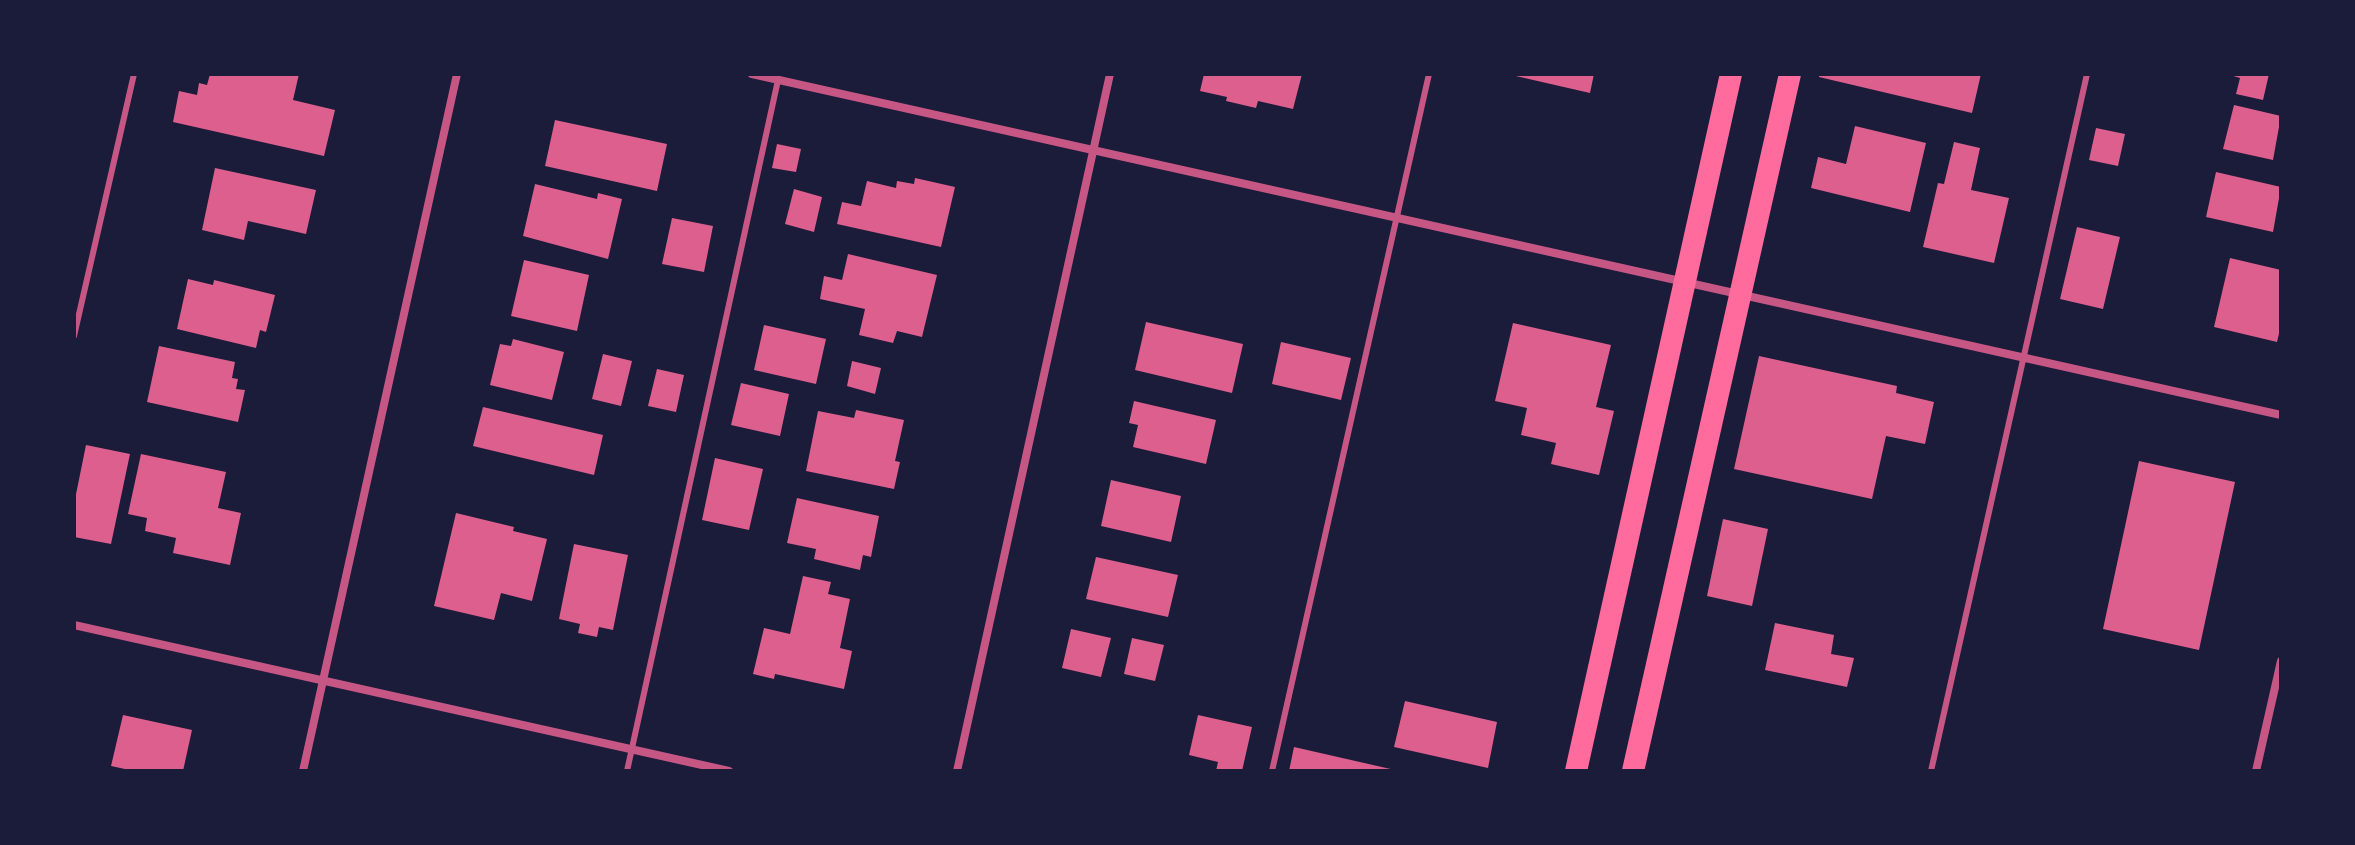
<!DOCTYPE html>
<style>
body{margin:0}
#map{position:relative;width:2355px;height:845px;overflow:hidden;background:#1b1b3a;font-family:"Titillium Web",sans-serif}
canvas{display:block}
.frame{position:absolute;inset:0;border:76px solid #1b1b3a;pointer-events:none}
</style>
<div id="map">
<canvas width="2355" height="845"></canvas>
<div class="frame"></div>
</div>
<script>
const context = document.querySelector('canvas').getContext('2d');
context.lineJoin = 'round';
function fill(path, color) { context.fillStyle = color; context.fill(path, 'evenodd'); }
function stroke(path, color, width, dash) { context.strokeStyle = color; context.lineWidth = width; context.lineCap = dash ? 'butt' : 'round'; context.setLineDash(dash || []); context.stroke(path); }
const building = new Path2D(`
 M 210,74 L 299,74 L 293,100 L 335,110 L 324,156 L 173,122 L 179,91 L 197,95 L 199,83 L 207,85 Z
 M 1204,74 L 1302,74 L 1293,109 L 1258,101 L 1256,108 L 1226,101 L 1227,97 L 1200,91 Z
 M 1507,74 L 1594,74 L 1590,93 Z
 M 1819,74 L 1981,74 L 1972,113 L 1819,77 Z
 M 2269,74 L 2263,100 L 2236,94 L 2240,78 L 2230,75 Z
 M 2234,105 L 2281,116 L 2273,160 L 2223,149 Z
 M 555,120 L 667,144 L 657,191 L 545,166 Z
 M 1855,126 L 1926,143 L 1910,212 L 1811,188 L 1818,157 L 1846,164 Z
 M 2096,128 L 2125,134 L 2118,166 L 2089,160 Z
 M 1954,142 L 1980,148 L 1971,190 L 2009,198 L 1994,263 L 1923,247 L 1938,183 L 1944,184 Z
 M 777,144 L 801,149 L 796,172 L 772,168 Z
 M 215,168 L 316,190 L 306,234 L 248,221 L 244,240 L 202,230 Z
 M 2216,172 L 2281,187 L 2273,232 L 2206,217 Z
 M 915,178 L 955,187 L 941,247 L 837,224 L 842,202 L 861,206 L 867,181 L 896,188 L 897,181 L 914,184 Z
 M 535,184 L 597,199 L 598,193 L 622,199 L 608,259 L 523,236 Z
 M 794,189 L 822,197 L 814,232 L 785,224 Z
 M 672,218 L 713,226 L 704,272 L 662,264 Z
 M 2077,227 L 2120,237 L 2103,309 L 2060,299 Z
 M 848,254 L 937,275 L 922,337 L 897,331 L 893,343 L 859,335 L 865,309 L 820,299 L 824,276 L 842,280 Z
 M 2230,258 L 2281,270 L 2281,325 L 2277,342 L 2214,327 Z
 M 524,260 L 589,275 L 577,331 L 511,316 Z
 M 188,279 L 213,285 L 214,280 L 275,295 L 266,332 L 260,330 L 256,348 L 177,329 Z
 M 1146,322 L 1243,344 L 1232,393 L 1135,370 Z
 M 1513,323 L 1611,345 L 1596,407 L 1614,411 L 1599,475 L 1551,464 L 1556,443 L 1521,435 L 1527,408 L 1495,401 Z
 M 764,325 L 826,339 L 816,384 L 754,370 Z
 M 513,339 L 564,352 L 552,400 L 490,385 L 500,344 L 511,346 Z
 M 1281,342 L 1351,358 L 1341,400 L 1272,384 Z
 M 159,346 L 235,362 L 232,378 L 238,379 L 236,389 L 245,390 L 238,422 L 147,402 Z
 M 603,354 L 632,361 L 621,406 L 592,399 Z
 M 1759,356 L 1897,386 L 1896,393 L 1934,402 L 1925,444 L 1886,436 L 1872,499 L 1734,469 Z
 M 852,361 L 881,368 L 875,394 L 847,386 Z
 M 657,369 L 684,375 L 676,412 L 648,406 Z
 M 741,383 L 789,394 L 780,436 L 731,425 Z
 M 1134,401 L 1216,420 L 1206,464 L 1133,447 L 1138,425 L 1129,423 Z
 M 483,407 L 603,435 L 594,475 L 473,446 Z
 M 856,410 L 904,420 L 895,461 L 900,462 L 894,489 L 806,471 L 818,411 L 854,418 Z
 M 86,445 L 130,454 L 111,544 L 74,537 L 74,504 Z
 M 141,454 L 226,472 L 218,508 L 241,513 L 230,565 L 173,553 L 176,538 L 145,531 L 147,518 L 128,514 Z
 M 715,458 L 763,469 L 749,530 L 702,520 Z
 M 2139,461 L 2235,482 L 2199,650 L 2103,629 Z
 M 1111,480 L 1181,496 L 1171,542 L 1101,526 Z
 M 797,498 L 879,516 L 871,557 L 863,555 L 860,570 L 814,559 L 816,549 L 787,543 Z
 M 456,513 L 514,527 L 513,531 L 547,539 L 532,601 L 501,593 L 494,620 L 434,606 Z
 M 1723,519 L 1768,529 L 1752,606 L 1707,596 Z
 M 574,544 L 628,555 L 613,630 L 599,627 L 597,637 L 578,633 L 580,624 L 559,619 Z
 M 1096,557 L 1178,575 L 1168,617 L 1086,599 Z
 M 803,576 L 831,582 L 828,594 L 850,599 L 840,648 L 852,651 L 844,689 L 775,674 L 774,679 L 753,674 L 764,628 L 790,634 Z
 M 1775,623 L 1834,635 L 1831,654 L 1854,658 L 1847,687 L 1765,670 Z
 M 1071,629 L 1111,638 L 1101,677 L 1062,668 Z
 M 1132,638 L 1164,645 L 1155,681 L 1124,674 Z
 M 1405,701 L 1497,722 L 1488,768 L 1394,747 Z
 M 123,715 L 192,730 L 183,771 L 134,771 L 111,766 Z
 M 1198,715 L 1252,727 L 1242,771 L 1216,771 L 1218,762 L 1189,755 Z
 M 1294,747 L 1395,770 L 1394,771 L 1289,771 Z`);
const service = new Path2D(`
 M 74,336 L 134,74
 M 627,771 L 778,80
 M 1272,771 L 1429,74
 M 1931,771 L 2087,74`);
const minor = new Path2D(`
 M 752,74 L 2281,415
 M 74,625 L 729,771
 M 303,771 L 457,74
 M 957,771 L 1110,74
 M 2256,771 L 2281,661`);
const trunk = new Path2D(`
 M 1576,771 L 1731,74
 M 1633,771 L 1790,74`);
fill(building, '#dd5f8e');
stroke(service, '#c65784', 6);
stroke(minor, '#c65784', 8);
stroke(trunk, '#ff6b9d', 22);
</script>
